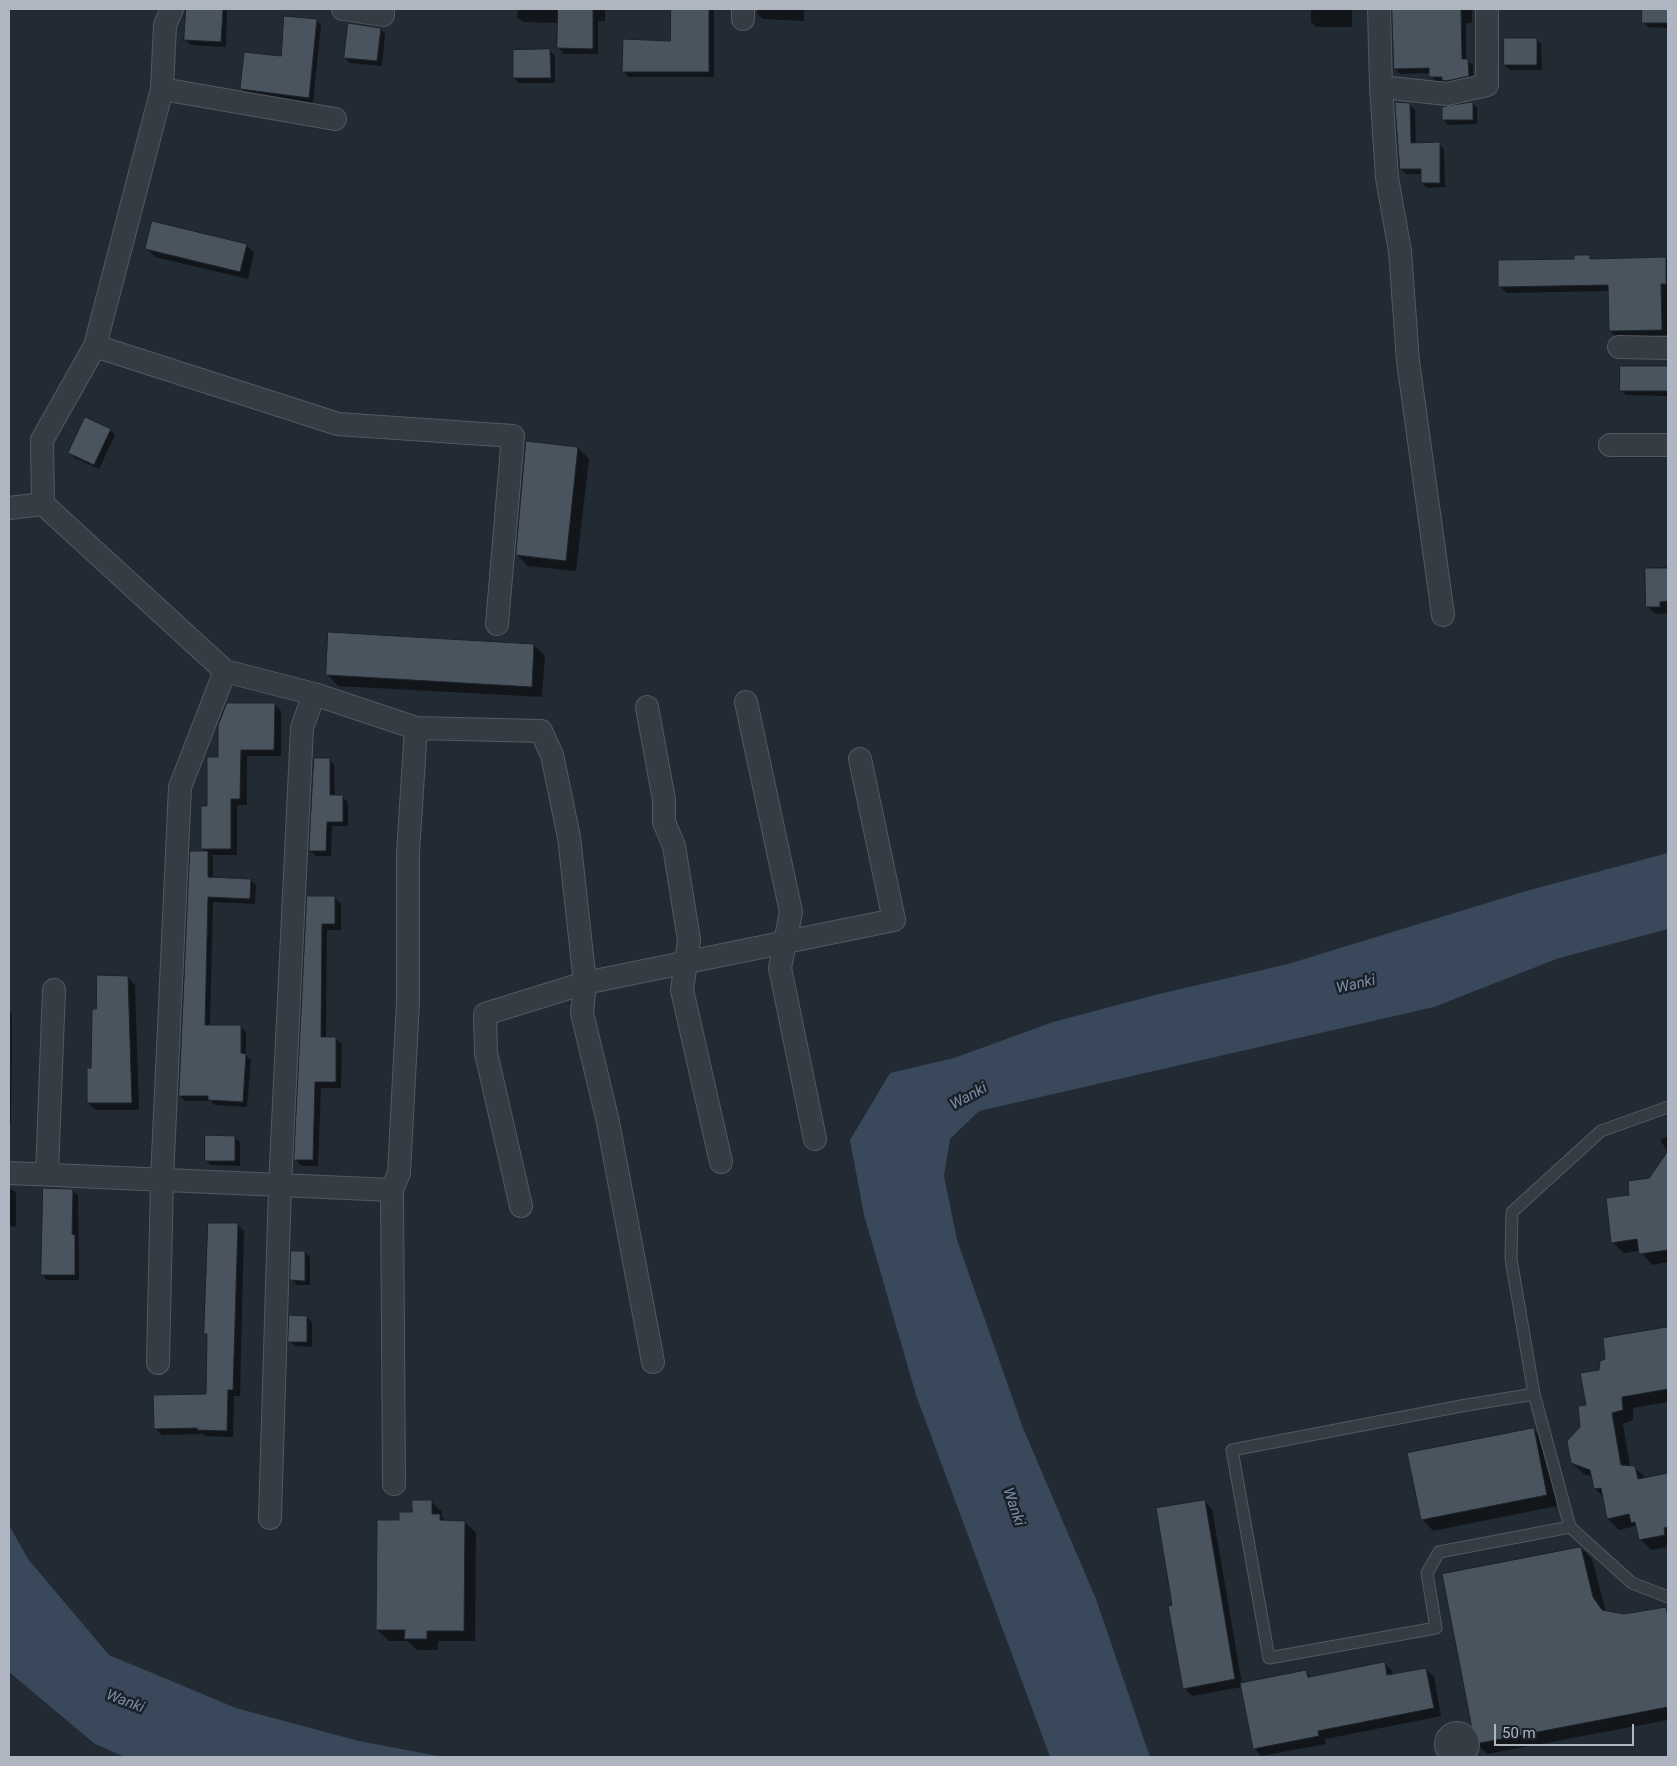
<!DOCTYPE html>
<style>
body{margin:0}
#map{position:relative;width:1677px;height:1766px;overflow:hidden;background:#222a33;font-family:Roboto,sans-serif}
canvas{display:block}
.frame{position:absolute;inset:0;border:10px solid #afb6c1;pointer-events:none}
.scale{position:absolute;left:1494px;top:1724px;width:140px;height:22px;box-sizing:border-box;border:2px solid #afb6c1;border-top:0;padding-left:6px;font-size:15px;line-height:18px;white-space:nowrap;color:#afb6c1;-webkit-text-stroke:4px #1a2129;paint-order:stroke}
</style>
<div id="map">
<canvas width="1677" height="1766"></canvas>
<div class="frame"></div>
<div class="scale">50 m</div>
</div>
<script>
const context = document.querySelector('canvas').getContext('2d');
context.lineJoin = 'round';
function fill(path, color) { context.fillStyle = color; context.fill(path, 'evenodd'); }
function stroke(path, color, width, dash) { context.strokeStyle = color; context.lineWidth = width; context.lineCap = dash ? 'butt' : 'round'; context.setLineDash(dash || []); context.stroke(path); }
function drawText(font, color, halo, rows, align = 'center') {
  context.font = font + ' Roboto,sans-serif'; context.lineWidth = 5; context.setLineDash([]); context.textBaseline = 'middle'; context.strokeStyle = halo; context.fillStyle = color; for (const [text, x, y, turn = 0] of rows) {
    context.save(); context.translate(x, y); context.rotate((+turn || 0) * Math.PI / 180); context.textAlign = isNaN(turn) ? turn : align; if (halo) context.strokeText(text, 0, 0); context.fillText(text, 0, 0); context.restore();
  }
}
const water = new Path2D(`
 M 1668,853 L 1668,929 L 1559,958 L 1434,1007 L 979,1111 L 950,1139 L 944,1176 L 957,1240 L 1023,1428 L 1096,1599 L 1150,1757 L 1050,1757 L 916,1395 L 864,1215 L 850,1140 L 890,1073 L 954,1058 L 1053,1022 L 1159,994 L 1288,964 L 1526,891 Z
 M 9,1525 L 28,1559 L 109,1655 L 236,1708 L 359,1741 L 443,1757 L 125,1757 L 95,1744 L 9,1672 Z`);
const shadow = new Path2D(`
 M 187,9 L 227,9 L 226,47 L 191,45 L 185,40 Z
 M 518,9 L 605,9 L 605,21 L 598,21 L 598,54 L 564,54 L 559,48 L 559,23 L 523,22 L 517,17 Z
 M 672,9 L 714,9 L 714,77 L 629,77 L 623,71 L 671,42 Z
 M 758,9 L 804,9 L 804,21 L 763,19 L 757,14 Z
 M 1311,9 L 1352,9 L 1352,27 L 1317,27 L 1311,22 Z
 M 1393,9 L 1472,9 L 1472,23 L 1466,23 L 1466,60 L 1473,65 L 1473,81 L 1448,85 L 1445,81 L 1435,82 L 1430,73 L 1400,74 L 1395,68 Z
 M 1643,9 L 1668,9 L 1668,28 L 1648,27 L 1643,22 Z
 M 316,20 L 321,25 L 313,103 L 246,94 L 241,89 L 282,58 Z
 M 380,29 L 385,34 L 382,66 L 350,63 L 345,58 Z
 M 1536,39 L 1541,44 L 1542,70 L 1510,70 L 1505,65 Z
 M 550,51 L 555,56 L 555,83 L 519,83 L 514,78 Z
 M 1472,103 L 1477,108 L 1477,124 L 1448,125 L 1443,119 Z
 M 1410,105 L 1415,110 L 1416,144 L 1439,144 L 1444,149 L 1445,187 L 1427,188 L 1422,183 L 1422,174 L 1406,174 L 1401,168 Z
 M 246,245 L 254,253 L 248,279 L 155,257 L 146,248 Z
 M 1589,256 L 1593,260 L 1668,259 L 1668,335 L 1617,338 L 1610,331 L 1609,291 L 1507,293 L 1500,286 Z
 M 1621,367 L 1668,367 L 1668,396 L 1626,395 L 1621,390 Z
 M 110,430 L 115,435 L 99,469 L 75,458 L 69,453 Z
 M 578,448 L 589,459 L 576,571 L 528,566 L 517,555 Z
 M 1668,567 L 1668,613 L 1656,614 L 1647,606 L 1646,568 Z
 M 534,645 L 545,656 L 542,697 L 338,686 L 327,674 Z
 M 275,705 L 281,711 L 281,756 L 247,756 L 247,805 L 237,805 L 237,855 L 210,855 L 213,857 L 213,878 L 250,880 L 256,885 L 255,904 L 213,902 L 210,1026 L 240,1026 L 246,1032 L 246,1055 L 251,1060 L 247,1107 L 215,1105 L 211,1101 L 185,1101 L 180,1096 L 206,852 L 202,848 L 219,758 Z
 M 329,759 L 334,765 L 335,797 L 342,797 L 348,802 L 348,826 L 332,826 L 331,856 L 316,856 L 310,851 Z
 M 308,898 L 335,898 L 341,904 L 341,930 L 327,930 L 326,1038 L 335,1038 L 342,1044 L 341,1088 L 321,1088 L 318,1166 L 302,1166 L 296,1160 Z
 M 128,977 L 135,985 L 139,1110 L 96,1110 L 88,1103 L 97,1010 Z
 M 9,1010 L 12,1014 L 11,1124 L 9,1124 Z
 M 1668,1136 L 1668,1152 L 1660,1140 Z
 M 235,1137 L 240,1142 L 240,1166 L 211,1165 L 206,1160 Z
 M 1668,1153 L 1668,1262 L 1652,1265 L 1640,1251 L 1624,1253 L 1612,1242 L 1630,1196 L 1650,1180 Z
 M 9,1187 L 16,1193 L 16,1227 L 9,1226 Z
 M 73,1190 L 78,1195 L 79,1280 L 47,1280 L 42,1274 Z
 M 238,1225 L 244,1231 L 240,1396 L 234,1396 L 233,1437 L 205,1436 L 203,1434 L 162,1435 L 155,1428 L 207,1396 L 208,1336 L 206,1333 Z
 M 305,1252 L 310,1257 L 310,1285 L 297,1285 L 292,1280 Z
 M 307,1317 L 312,1322 L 312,1347 L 295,1346 L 290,1341 Z
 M 1668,1328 L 1668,1402 L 1633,1408 L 1633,1420 L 1623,1424 L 1630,1466 L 1634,1467 L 1646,1478 L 1668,1475 L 1668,1547 L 1651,1550 L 1640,1539 L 1636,1526 L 1619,1530 L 1608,1519 L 1604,1498 L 1595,1488 L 1593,1477 L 1584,1474 L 1572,1463 L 1587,1406 L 1606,1359 L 1604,1339 Z
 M 1534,1430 L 1545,1441 L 1557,1506 L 1433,1531 L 1422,1519 Z
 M 431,1501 L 442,1512 L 442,1517 L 447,1522 L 465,1522 L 476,1533 L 475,1641 L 438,1641 L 438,1650 L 417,1650 L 407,1641 L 389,1641 L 377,1630 L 400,1521 Z
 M 1204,1501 L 1212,1509 L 1242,1684 L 1306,1672 L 1312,1678 L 1385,1664 L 1392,1671 L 1393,1675 L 1426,1669 L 1434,1677 L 1441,1716 L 1325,1739 L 1326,1744 L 1261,1756 L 1254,1748 L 1242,1687 L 1192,1696 L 1184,1688 L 1174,1606 Z
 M 1581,1548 L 1592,1559 L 1606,1612 L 1624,1615 L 1666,1608 L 1668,1611 L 1668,1720 L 1487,1754 L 1476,1743 Z`);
const building = new Path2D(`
 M 186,9 L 223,9 L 221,42 L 184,40 Z
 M 558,9 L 593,9 L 593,49 L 557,48 Z
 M 671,9 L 709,9 L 709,72 L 622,72 L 623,39 L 670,41 Z
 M 1392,9 L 1461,9 L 1462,59 L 1468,59 L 1469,76 L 1446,81 L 1442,80 L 1442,77 L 1429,77 L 1429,68 L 1394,69 Z
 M 1642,9 L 1668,9 L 1668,23 L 1642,23 Z
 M 284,16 L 317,19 L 309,98 L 240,89 L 244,52 L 281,56 Z
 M 348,23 L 381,28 L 377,61 L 344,58 Z
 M 1504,38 L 1537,38 L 1537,65 L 1504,65 Z
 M 550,49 L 551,78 L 513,78 L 513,50 Z
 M 1395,102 L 1410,103 L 1411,143 L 1440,142 L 1440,183 L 1421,183 L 1421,169 L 1400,169 Z
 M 1473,102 L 1473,120 L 1442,120 L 1442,107 Z
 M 152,221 L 247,244 L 240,272 L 145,249 Z
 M 1574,255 L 1590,255 L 1590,259 L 1666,257 L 1666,284 L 1661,284 L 1662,330 L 1609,331 L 1608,285 L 1498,287 L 1498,260 L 1574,259 Z
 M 1620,366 L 1668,366 L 1668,391 L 1620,391 Z
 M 85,417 L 111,429 L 94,465 L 68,453 Z
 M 526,441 L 578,447 L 566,561 L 516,555 Z
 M 1645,568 L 1668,568 L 1668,601 L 1660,602 L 1660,607 L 1646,607 Z
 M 328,632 L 534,644 L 532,687 L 326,675 Z
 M 227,703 L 275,703 L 274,750 L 241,750 L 240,799 L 231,799 L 231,849 L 201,849 L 201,806 L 207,806 L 207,757 L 218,757 L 218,726 Z
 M 314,758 L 330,758 L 330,795 L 343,795 L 343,822 L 327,822 L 326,851 L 309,851 Z
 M 190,851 L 208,851 L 208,877 L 251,879 L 250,899 L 208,897 L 205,1025 L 241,1025 L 241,1053 L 246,1054 L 243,1102 L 208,1100 L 208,1096 L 179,1096 Z
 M 307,896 L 335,896 L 335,924 L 322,924 L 321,1037 L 336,1037 L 336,1082 L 315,1082 L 313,1160 L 294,1160 Z
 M 97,975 L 128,976 L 132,1103 L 87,1103 L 87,1068 L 91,1068 L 92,1009 L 96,1009 Z
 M 205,1135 L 235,1136 L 235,1161 L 205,1161 Z
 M 1668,1151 L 1668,1250 L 1639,1254 L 1637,1239 L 1611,1243 L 1606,1198 L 1629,1195 L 1628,1181 L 1649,1178 Z
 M 43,1188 L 73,1189 L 72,1234 L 75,1235 L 75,1275 L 41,1275 Z
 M 208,1223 L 238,1223 L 233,1390 L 228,1390 L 227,1431 L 197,1430 L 197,1428 L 154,1429 L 153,1395 L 206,1394 L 207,1334 L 204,1334 Z
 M 291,1251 L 305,1251 L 305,1281 L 290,1280 Z
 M 289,1315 L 307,1316 L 307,1342 L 288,1342 Z
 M 1668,1327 L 1668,1389 L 1622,1397 L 1623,1410 L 1612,1413 L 1621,1465 L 1635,1466 L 1638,1479 L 1668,1473 L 1668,1527 L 1664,1528 L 1665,1535 L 1639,1540 L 1635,1522 L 1631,1523 L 1629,1514 L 1607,1519 L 1601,1488 L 1594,1489 L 1590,1470 L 1571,1463 L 1567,1441 L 1580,1427 L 1578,1406 L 1586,1405 L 1580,1373 L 1599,1370 L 1600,1361 L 1605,1359 L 1603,1338 Z
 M 1534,1428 L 1547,1495 L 1421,1520 L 1407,1453 Z
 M 412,1500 L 432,1500 L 432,1514 L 440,1514 L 440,1520 L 465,1521 L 464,1631 L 427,1631 L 427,1639 L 404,1639 L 405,1630 L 376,1630 L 377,1520 L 399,1520 L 399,1512 L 412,1512 Z
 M 1205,1500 L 1235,1679 L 1183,1689 L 1168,1606 L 1172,1605 L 1156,1508 Z
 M 1581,1547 L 1593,1597 L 1602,1610 L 1624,1614 L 1666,1607 L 1668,1618 L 1668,1707 L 1475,1744 L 1442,1574 Z
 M 1385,1662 L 1387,1675 L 1426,1668 L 1434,1708 L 1318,1731 L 1319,1736 L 1253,1749 L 1240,1683 L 1306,1670 L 1308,1677 Z`);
const service = new Path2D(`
 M 1534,1394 L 1461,1406 L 1232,1450 L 1269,1658 L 1436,1628 L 1427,1573 L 1439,1552 L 1570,1527 L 1632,1583 L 1668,1597
 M 1570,1527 L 1534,1394 L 1511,1259 L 1512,1212 L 1601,1131 L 1668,1107`);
const minor = new Path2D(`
 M 343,9 L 383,15 L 383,9
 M 1379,9 L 1381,87 L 1387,178 L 1400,251 L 1408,361 L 1443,615
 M 743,19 L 743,9
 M 1381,87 L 1447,94 L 1487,85 L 1487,9
 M 162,89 L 335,119
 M 95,346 L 338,424 L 513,436 L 497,624
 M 1619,347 L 1668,348
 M 1610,445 L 1668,445
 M 43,504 L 225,671 L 314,694 L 416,728 L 541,731 L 552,755 L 569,837 L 585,983 L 582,1013 L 608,1122 L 653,1362
 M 9,508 L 43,504 L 42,440 L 95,346 L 162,89 L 165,25 L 172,9
 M 746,702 L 791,912 L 780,968 L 815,1139
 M 647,707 L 664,800 L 664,822 L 674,846 L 689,940 L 682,990 L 721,1162
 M 9,1173 L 392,1190
 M 47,1173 L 54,990
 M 521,1206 L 486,1053 L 485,1014 L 585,983 L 894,920 L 860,759
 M 158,1363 L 162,1179 L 180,787 L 225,671
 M 394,1484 L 392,1190 L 399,1173 L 408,1002 L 408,853 L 416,728
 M 270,1518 L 280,1186 L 302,728 L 314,694
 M1446 1744a11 11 0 1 1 22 0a11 11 0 1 1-22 0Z`);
const waterNames = [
 ["Wanki",1356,985,-13],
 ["Wanki",969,1097,-29],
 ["Wanki",1013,1507,71],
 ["Wanki",125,1702,21]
];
fill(water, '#39485b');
fill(shadow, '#0007');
fill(building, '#4a545f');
stroke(building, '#1c232b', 1);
stroke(service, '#525962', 13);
stroke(minor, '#525962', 24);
stroke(service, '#353c44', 11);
stroke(minor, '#353c44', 22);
drawText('italic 15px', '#7b8ea6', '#1a2129', waterNames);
</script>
